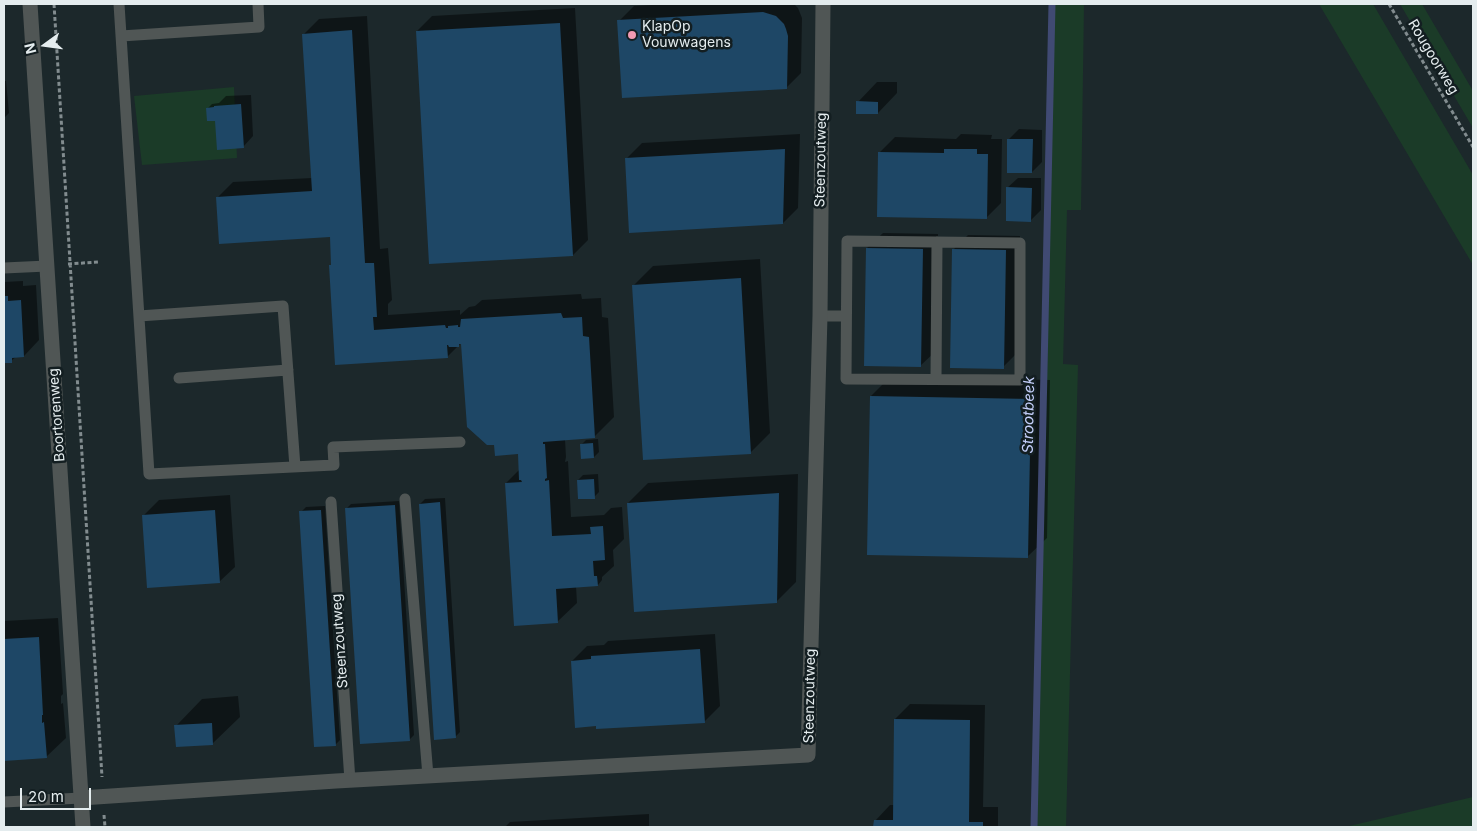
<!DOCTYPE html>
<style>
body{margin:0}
#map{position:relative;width:1477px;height:831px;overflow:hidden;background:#1c282b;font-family:Inter,sans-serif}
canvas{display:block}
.frame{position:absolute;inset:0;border:5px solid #e4ecee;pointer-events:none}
.north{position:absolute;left:20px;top:20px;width:50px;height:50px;-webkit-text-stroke:4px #131e21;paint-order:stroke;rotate:256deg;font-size:14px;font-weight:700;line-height:20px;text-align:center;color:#e4ecee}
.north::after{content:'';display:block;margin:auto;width:18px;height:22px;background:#e4ecee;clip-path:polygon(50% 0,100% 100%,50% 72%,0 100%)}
.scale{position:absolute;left:20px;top:788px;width:71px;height:22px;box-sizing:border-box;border:2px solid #e4ecee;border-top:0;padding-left:6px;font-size:15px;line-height:18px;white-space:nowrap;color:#e4ecee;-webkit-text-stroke:4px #131e21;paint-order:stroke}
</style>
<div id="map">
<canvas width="1477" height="831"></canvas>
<div class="frame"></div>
<div class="north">N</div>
<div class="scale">20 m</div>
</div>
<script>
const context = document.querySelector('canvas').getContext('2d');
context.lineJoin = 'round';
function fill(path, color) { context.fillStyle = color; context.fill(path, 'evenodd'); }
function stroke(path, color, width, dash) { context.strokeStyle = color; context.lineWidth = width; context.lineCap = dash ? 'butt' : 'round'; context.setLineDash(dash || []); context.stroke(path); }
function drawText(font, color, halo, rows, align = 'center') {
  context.font = font + ' Inter,sans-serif'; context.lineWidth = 5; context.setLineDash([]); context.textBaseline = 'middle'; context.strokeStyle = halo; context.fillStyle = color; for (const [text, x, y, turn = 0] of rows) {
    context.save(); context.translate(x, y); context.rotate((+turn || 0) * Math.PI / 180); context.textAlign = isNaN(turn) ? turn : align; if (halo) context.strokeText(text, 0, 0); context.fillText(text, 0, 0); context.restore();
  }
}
const green = new Path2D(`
 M 1051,4 L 1084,4 L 1081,210 L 1067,210 L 1063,364 L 1078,365 L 1066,827 L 1034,827 L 1047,373 Z
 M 1319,4 L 1373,4 L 1473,175 L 1473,265 Z
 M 1400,4 L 1422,4 L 1473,91 L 1473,128 Z
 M 234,87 L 237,158 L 142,165 L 134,96 Z
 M 1473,797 L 1473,827 L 1345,827 Z`);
const shadow = new Path2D(`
 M 669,4 L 794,4 L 798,8 L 802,18 L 801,73 L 786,88 L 619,21 L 634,6 Z
 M 575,8 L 588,240 L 573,255 L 417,31 L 432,16 Z
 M 367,16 L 380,249 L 388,248 L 392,300 L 388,304 L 388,315 L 460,310 L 460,315 L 469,307 L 475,306 L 482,300 L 581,294 L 582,299 L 601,298 L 602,317 L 608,318 L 614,417 L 594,437 L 565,439 L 566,457 L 565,462 L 568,461 L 571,517 L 604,515 L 611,508 L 622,507 L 624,539 L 613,550 L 614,566 L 602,577 L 602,580 L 598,585 L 576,586 L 577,603 L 557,622 L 506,483 L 520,469 L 519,453 L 495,444 L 462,342 L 447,357 L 336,364 L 331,236 L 217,198 L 233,182 L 312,178 L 304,34 L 319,19 Z
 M 4,81 L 6,81 L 9,113 L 4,118 Z
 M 877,82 L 897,82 L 897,93 L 878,113 L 858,102 Z
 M 251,95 L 253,136 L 243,147 L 207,109 L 212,104 L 219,103 L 226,96 Z
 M 1019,129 L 1042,130 L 1042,162 L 1032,172 L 1008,140 Z
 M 800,134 L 798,208 L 783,223 L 627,158 L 642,143 Z
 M 961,134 L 992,135 L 991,139 L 1002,139 L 1001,203 L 986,218 L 880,152 L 895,137 L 956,139 Z
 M 1018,178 L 1041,178 L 1041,210 L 1031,220 L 1007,188 Z
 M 883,233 L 938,234 L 936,351 L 920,366 L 867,248 Z
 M 968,235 L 1020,236 L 1018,352 L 1003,367 L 953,250 Z
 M 760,259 L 770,433 L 751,452 L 634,285 L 653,266 Z
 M 23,281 L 23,286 L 36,285 L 39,340 L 24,356 L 17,356 L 11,361 L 4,362 L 4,282 Z
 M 891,376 L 1050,380 L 1047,538 L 1027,557 L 871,396 Z
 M 598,439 L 599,452 L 594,457 L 582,457 L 581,445 L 586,440 Z
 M 598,474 L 599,492 L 594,497 L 578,480 L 583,475 Z
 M 798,474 L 796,582 L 776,602 L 628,503 L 648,483 Z
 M 230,495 L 235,567 L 219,582 L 144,515 L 159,500 Z
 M 445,498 L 460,732 L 455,737 L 420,504 L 425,499 Z
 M 399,501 L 414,735 L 409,740 L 346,509 L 351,504 Z
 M 325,506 L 340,740 L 335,745 L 301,512 L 306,507 Z
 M 58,618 L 63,694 L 61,696 L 61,704 L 63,703 L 66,738 L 46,757 L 4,760 L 4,621 Z
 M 715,634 L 720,706 L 704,722 L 572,661 L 587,646 L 604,645 L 608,641 Z
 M 238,696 L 240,717 L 213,743 L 176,726 L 202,699 Z
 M 910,704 L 985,705 L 983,807 L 998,807 L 998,827 L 875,827 L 875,821 L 890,805 L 894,805 L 895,719 Z
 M 649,814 L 649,827 L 505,827 L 510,822 Z`);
const stream = new Path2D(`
 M 1034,827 L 1052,4`);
const building = new Path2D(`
 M 763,12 L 776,16 L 784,24 L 786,29 L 788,36 L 787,89 L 622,98 L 617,20 Z
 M 560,23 L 573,256 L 429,264 L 416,31 Z
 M 352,30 L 365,263 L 374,263 L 377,317 L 373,317 L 374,330 L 445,325 L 446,328 L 448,328 L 448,326 L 458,325 L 458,327 L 460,327 L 461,319 L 561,313 L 563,318 L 582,317 L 583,336 L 589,337 L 595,438 L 543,442 L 543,444 L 545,444 L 547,478 L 545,479 L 545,481 L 549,480 L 552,536 L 591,534 L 590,527 L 603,526 L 605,560 L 593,561 L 594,576 L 597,576 L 598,586 L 556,589 L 558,623 L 514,626 L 505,483 L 522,482 L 521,480 L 519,480 L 518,454 L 495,456 L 494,445 L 487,445 L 467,427 L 461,344 L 459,344 L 459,347 L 449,347 L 448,345 L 447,345 L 448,358 L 335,365 L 329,265 L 331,265 L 330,237 L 219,244 L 216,197 L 312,191 L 302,34 Z
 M 856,101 L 878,102 L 878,114 L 856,114 Z
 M 241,104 L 244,148 L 217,150 L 215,121 L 207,121 L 206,108 L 214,107 L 214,106 Z
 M 1007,139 L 1033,139 L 1032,173 L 1007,173 Z
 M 785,149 L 783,224 L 629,233 L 625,158 Z
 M 944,149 L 977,149 L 977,154 L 988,154 L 987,219 L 877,217 L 878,152 L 944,153 Z
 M 1006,187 L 1032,188 L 1031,222 L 1006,221 Z
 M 866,248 L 923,249 L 921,367 L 864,366 Z
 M 952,249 L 1006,250 L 1004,369 L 950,368 Z
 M 741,278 L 751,454 L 643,460 L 632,285 Z
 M 4,296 L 8,296 L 8,301 L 21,300 L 24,357 L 12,358 L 12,363 L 4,363 Z
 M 870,396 L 1031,399 L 1028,558 L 867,555 Z
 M 593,443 L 594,458 L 581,459 L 580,444 Z
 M 594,479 L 595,499 L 578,499 L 577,480 Z
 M 779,493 L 777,603 L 634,612 L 627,503 Z
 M 440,502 L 456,738 L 434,740 L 419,504 Z
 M 395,505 L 410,741 L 360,744 L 345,508 Z
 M 215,510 L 220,583 L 147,588 L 142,515 Z
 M 321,510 L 336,746 L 314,747 L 299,511 Z
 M 39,637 L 43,715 L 42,715 L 42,723 L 44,722 L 47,758 L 4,761 L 4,639 Z
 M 700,649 L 705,723 L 596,729 L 596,726 L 575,728 L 571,661 L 591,659 L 591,656 Z
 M 894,719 L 970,720 L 969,822 L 983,822 L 983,827 L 873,827 L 874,820 L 893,820 Z
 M 212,723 L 213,745 L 176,747 L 174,725 Z`);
const path = new Path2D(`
 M 54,4 L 102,777
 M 1389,4 L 1473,147
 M 68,264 L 98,262
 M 104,815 L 105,827`);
const service = new Path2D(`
 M 119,4 L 149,474 L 334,465 L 333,447 L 460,442
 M 121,36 L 259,27 L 258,4
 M 847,241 L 1020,243 L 1020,380 L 846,379 Z
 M 4,268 L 47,266
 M 139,316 L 283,306 L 295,467
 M 820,316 L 846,316
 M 179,378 L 288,370
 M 936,379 L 937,242
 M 405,499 L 428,776
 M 331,502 L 350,781
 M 4,802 L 81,798`);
const minor = new Path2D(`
 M 30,4 L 83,827
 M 81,798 L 336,781 L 808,755 L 820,316 L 823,4`);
const markers = [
 [632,35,5,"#f19ab3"]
];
const poiNames = [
 ["KlapOp",642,27],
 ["Vouwwagens",642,43]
];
const streetNames = [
 ["Rougoorweg",1433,57,59],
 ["Steenzoutweg",821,160,-89],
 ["Boortorenweg",57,415,-94],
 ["Steenzoutweg",340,641,-94],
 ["Steenzoutweg",810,696,-89]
];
const waterNames = [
 ["Strootbeek",1029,415,-89]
];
fill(green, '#1b3b28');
fill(shadow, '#0007');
stroke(stream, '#404a73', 7);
fill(building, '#1e4766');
stroke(path, '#828c8f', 3, [4, 2.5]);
stroke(service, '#505655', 11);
stroke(minor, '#505655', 15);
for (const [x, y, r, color] of markers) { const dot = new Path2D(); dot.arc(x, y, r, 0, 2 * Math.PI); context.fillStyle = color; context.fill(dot); stroke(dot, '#131e21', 2); }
drawText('14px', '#e4ecee', '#131e21', poiNames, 'left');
drawText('14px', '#e4ecee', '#131e21', streetNames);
drawText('italic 15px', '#c3cef8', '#131e21', waterNames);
</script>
